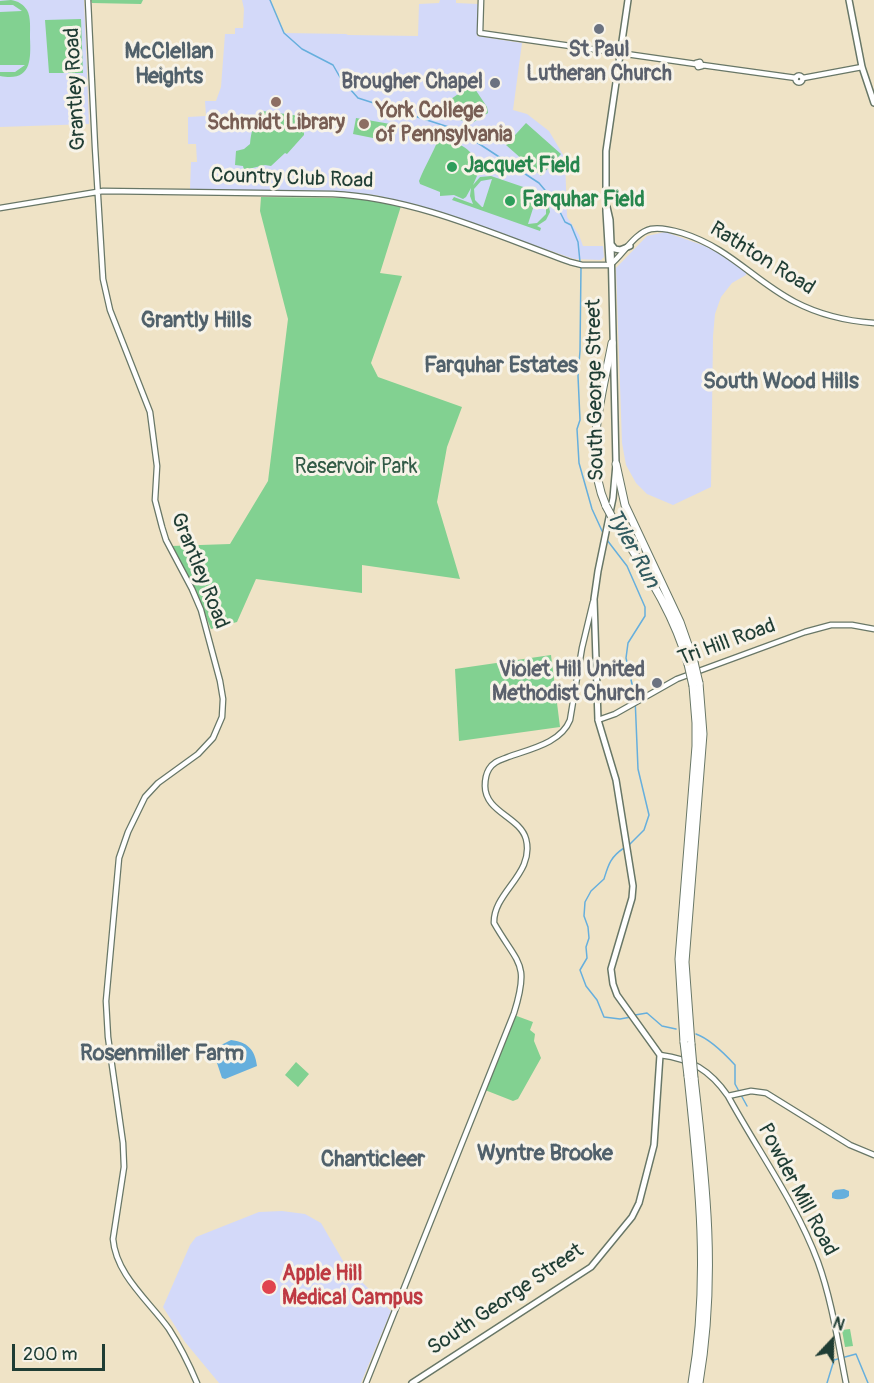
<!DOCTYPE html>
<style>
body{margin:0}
#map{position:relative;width:874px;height:1383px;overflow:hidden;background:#efe3c6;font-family:Pangolin,sans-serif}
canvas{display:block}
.north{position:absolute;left:802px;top:1311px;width:60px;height:60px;-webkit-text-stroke:4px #f7f3e8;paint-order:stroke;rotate:22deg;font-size:16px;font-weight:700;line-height:24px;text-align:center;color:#1f3d34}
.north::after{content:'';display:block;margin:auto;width:21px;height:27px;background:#1f3d34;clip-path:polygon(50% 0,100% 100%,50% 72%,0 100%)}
.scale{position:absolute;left:12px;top:1344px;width:93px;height:27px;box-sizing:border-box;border:3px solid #1f3d34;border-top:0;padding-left:8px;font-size:18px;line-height:21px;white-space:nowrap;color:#1f3d34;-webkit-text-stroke:4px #f7f3e8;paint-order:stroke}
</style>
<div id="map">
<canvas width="874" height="1383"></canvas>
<div class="north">N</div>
<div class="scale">200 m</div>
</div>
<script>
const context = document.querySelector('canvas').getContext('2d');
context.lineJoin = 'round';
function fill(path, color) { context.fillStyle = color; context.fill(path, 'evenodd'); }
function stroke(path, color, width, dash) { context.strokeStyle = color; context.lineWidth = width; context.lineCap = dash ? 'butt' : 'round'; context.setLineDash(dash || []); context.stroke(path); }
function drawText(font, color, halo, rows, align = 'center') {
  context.font = font + ' Pangolin,sans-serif'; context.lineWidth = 6; context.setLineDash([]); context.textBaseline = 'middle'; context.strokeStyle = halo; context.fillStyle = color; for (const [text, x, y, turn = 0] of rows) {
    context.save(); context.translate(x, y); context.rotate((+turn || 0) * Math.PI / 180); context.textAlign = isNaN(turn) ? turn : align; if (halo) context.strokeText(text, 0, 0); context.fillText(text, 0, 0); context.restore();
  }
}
const built = new Path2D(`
 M 0,0 L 84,0 L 89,124 L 0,127 Z
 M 242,0 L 270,0 L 277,19 L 285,33 L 346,34 L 348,35 L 418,36 L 419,4 L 439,3 L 440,0 L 456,0 L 456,3 L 478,4 L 477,36 L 522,43 L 513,110 L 527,114 L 549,131 L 565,158 L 567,217 L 579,235 L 583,246 L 603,246 L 604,257 L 601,260 L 574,259 L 418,205 L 375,195 L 340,192 L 190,189 L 191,162 L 197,162 L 196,144 L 188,144 L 188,117 L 206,116 L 205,101 L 216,101 L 221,87 L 225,34 L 235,34 L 235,28 L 243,28 L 244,9 Z
 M 665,232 L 705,246 L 731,260 L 746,273 L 746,275 L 732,283 L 721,297 L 715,314 L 713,336 L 711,487 L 673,505 L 647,494 L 636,483 L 626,465 L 622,443 L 616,268 L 647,236 Z
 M 282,1211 L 305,1214 L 321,1223 L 346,1266 L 391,1311 L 361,1383 L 219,1383 L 185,1342 L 163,1307 L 190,1245 L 196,1237 L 259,1212 Z`);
const green = new Path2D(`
 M 11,0 C 18,1 23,4 27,10 C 31,17 30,29 30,38 C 31,61 31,82 0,76 L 0,72 L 15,72 L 25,65 L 0,65 L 0,12 L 22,11 L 13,5 L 0,5 L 0,1 Z
 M 91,0 L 143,0 L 141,4 L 92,3 Z
 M 81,19 L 83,73 L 49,73 L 45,20 Z
 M 467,88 L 475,89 L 487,107 L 488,113 L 472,123 L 460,120 L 448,107 L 451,99 Z
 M 262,111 L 301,116 L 304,120 L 304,135 L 287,154 L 285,153 L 271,166 L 265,165 L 244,170 L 243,166 L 235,165 L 236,151 L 244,149 L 250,144 C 251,132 254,120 262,111 Z
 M 356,118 L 396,125 L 393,142 L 353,134 Z
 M 526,123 L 561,154 L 541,176 L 506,145 Z
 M 439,138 C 461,143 472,148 480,169 L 473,185 L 480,177 L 491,176 L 541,193 L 548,201 L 550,212 L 546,220 L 537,226 L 541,228 L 540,231 L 452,200 L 454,197 L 473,204 L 470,196 L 471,188 L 466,197 L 463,199 L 454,195 L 440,196 L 440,192 L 420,184 L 419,181 C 425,166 432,155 439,138 ZM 492,179 L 483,207 L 482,207 L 475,200 L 474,189 L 481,181 ZM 537,196 L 546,204 L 546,214 L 537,223 L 528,224 Z
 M 261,197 L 357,198 L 401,206 L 380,273 L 402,276 L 371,363 L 378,377 L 462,407 L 447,447 L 437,502 L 460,579 L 362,565 L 362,593 L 256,579 L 237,622 L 211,629 L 194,587 L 171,546 L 230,544 L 268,481 L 288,319 L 260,211 Z
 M 551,655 L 560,727 L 459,741 L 455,669 Z
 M 514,1015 L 533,1022 L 530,1030 L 535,1034 L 534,1041 L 541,1058 L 518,1099 L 513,1101 L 485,1090 Z
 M 296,1062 L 309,1074 L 298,1087 L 285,1075 Z
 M 850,1329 L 853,1346 L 845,1347 L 842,1330 Z`);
const water = new Path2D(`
 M 231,1040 C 247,1042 255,1049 257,1066 L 225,1079 L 222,1078 L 216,1060 L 221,1045 Z
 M 844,1189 L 849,1191 L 849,1196 C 845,1200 837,1200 832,1198 L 832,1193 L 835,1190 Z`);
const stream = new Path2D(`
 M 270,0 L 284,33 L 302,49 L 333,65 L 341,79 L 358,98 L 458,130 L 539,183 L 555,202 L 565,222 L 571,225 L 578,242 L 580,262
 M 581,267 L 580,351 L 578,376 L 580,420 L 577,429 L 579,463 L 592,509 L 603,533
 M 607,540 L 627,566 L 645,607 L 645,616 L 628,643 L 626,658 L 635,697 L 638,769 L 649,815 L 644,830 L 628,846
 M 624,848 C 610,857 608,866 604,879 L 591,891 L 585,902 L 584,916 L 588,927 L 589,938 L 586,947 L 587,958 L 580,970 L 586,986 L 597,1000 L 604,1017 L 620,1019 L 631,1017
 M 635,1015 L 647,1013 L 662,1026 L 676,1029
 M 696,1034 C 710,1039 724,1053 735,1065 L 735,1084 L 747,1106
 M 827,1383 L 834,1360 L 856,1354 L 868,1383`);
const secondary = new Path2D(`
 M 88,0 L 95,147 L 103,279 L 110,310 L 150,412 L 157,466 L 155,500 L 162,527 L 166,540 L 192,589 L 201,610 L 220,681 L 223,699 L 222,717 L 213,738 L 198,754 L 158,783 L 145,797 L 128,832 L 119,858 L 106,1001 L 108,1037 L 123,1143 L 124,1167 L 113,1239 C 116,1275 149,1301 169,1329 C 180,1346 189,1364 197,1383
 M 481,0 L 480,33 L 696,64
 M 700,62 L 702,66 L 698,67 L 696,63 Z
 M 702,65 L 796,78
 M795.5 79a3.5 3.5 0 1 1 7 0a3.5 3.5 0 1 1-7 0Z
 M 803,78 L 862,67
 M 0,208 L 103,191 L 333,194 C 415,198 493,234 570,262 L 582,265 L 610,265 C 623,255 634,233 651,229 C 661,227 672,230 682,233 C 730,248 754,281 795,302 C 820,315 846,321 874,323
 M 598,720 L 615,714 L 677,679 L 805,632 L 831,625 L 852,625 L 874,629
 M 660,1055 C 691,1059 710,1070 728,1096 C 758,1151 796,1203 818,1262 C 832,1301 838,1343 846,1383
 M 728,1096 L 751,1091 L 766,1093 L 850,1145 L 874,1155
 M 366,1383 L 514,1013 C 530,962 518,965 494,923 C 493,892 535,874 526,839 C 520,817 485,812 485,786 C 485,780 486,774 489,769 C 494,761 501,760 508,757 C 530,749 561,743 570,720 L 582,648 L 593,602`);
const primary = new Path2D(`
 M 849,0 L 862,67 L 874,103
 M 611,244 L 615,249 L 620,250 L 630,246
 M 609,261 L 606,211 L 606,151 L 628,0
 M 412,1383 L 591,1267 L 632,1217 L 639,1203 L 654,1145 L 660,1055 L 617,995 L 613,984 L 611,969 L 632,898 L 633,886 L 616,780 L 598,720 L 594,599 L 598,571 L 613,498 L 616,464 L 611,243 L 610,220 L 607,207`);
const highway = new Path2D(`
 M 616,464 L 625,505 L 680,622 L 694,662
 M 606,506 C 583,454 602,397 612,343
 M 613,519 C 642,566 673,610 688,664
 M 684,1042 L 679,959 L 696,746 L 696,723 L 693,686
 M 691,1044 L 685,962 L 703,734 L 699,683
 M 688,1076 C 699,1179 710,1280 692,1383
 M 694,1078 C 706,1182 717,1278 699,1383`);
const highwayBridge = new Path2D(`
 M 606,506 L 613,519
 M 694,662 L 699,683
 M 688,664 L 693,686
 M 684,1042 L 688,1076
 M 691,1044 L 694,1078`);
const markers = [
 [599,29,6,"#6b7280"],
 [495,83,6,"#6b7280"],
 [276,102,6,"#8d6e63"],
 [364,124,6,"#8d6e63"],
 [452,167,6,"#2e9e5b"],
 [510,201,6,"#2e9e5b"],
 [657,683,6,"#6b7280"],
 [269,1287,8,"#e0444e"]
];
const worshipNames = [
 ["St Paul",599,51,"center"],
 ["Lutheran Church",599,75,"center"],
 ["Brougher Chapel",483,83],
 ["Violet Hill United",645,671],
 ["Methodist Church",645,695]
];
const streetNames = [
 ["Grantley Road",76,89,-93],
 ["Country Club Road",292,179,2],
 ["Rathton Road",762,259,32],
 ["South George Street",596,390,-91],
 ["Grantley Road",199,571,68],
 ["Tri Hill Road",727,643,-20],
 ["Powder Mill Road",797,1190,62],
 ["South George Street",506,1300,-34]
];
const educationNames = [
 ["York College",376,112],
 ["of Pennsylvania",376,136],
 ["Schmidt Library",276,124,"center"]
];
const leisureNames = [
 ["Jacquet Field",464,167],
 ["Farquhar Field",522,201]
];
const parkNames = [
 ["Reservoir Park",356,468]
];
const healthNames = [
 ["Apple Hill",282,1275],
 ["Medical Campus",282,1299]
];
const neighbourhoodNames = [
 ["McClellan",169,52],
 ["Heights",169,77],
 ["Grantly Hills",196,321],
 ["Farquhar Estates",501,366],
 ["South Wood Hills",781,382],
 ["Rosenmiller Farm",162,1054],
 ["Wyntre Brooke",545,1154],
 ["Chanticleer",373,1160]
];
const waterNames = [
 ["Tyler Run",632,549,61]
];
fill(built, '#d3d9f9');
fill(green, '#82d191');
fill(water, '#66afdd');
stroke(stream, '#66afdd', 1.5);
stroke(secondary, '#687767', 7);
stroke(primary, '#687767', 8);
stroke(highway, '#687767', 9);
stroke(secondary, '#fff', 4.5);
stroke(primary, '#fff', 5);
stroke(highway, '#fff', 7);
stroke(highwayBridge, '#687767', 9, []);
stroke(highwayBridge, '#fff', 7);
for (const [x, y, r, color] of markers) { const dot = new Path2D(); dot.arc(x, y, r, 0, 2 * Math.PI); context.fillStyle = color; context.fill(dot); stroke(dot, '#f7f3e8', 2); }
drawText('bold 21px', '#5b616d', '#f7f3e8', worshipNames, 'right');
drawText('21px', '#1f3d34', '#f7f3e8', streetNames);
drawText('bold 21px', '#785e54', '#f7f3e8', educationNames, 'left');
drawText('bold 21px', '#27864d', '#f7f3e8', leisureNames, 'left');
drawText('21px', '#335b47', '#f7f3e8', parkNames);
drawText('bold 21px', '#be3a42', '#f7f3e8', healthNames, 'left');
drawText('bold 22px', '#51616b', '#f7f3e8', neighbourhoodNames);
drawText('italic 22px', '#315a5e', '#f7f3e8', waterNames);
</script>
